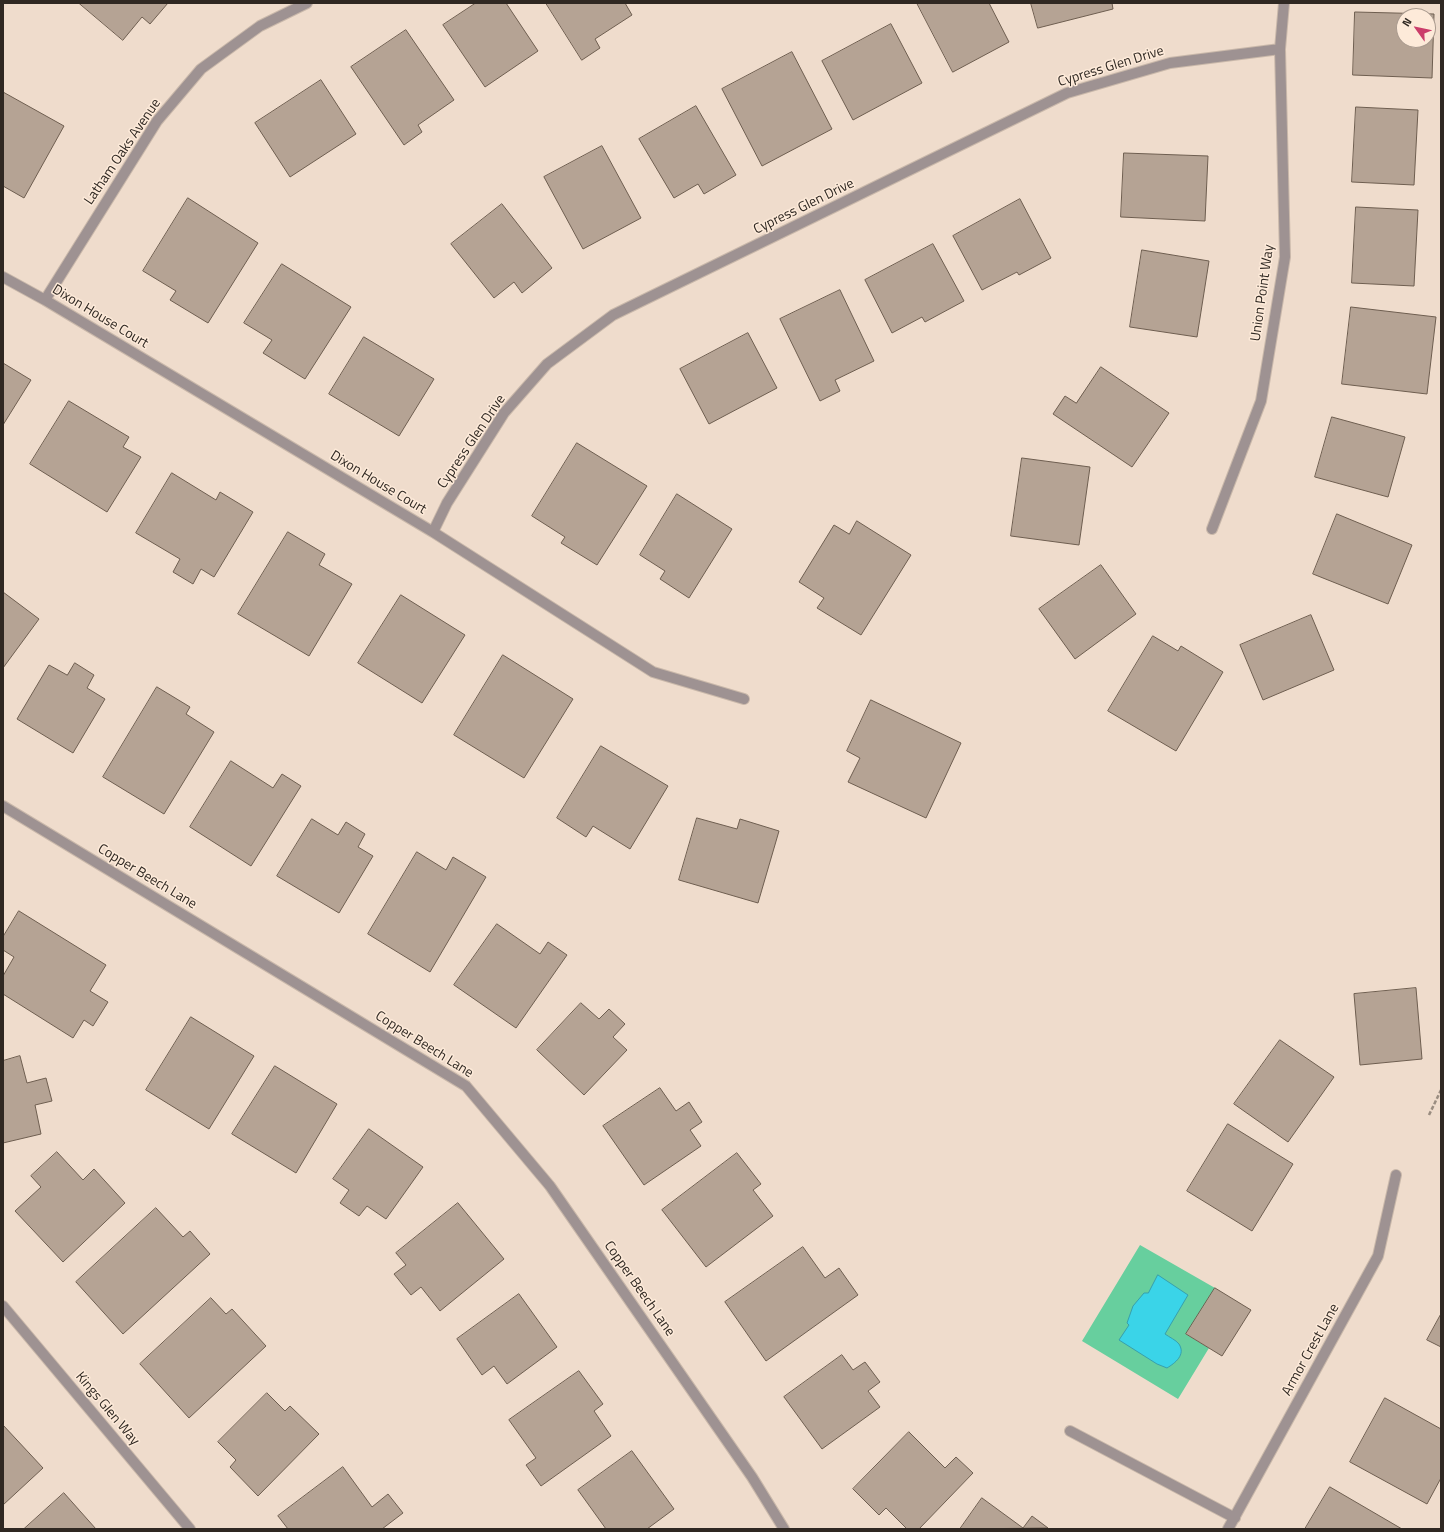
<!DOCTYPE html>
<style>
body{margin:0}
#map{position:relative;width:1444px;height:1532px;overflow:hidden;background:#efdccc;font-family:"Titillium Web",sans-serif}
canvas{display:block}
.frame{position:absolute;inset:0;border:4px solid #2f2822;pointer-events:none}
.north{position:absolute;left:1396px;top:8px;width:40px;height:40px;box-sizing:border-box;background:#fdead9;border:1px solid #ab9c90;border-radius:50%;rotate:303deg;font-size:11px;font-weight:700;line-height:16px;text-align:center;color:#2f2822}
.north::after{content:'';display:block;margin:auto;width:14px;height:18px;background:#cb3d6a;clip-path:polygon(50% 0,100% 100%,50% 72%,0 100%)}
</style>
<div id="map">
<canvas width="1444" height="1532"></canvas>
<div class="frame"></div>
<div class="north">N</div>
</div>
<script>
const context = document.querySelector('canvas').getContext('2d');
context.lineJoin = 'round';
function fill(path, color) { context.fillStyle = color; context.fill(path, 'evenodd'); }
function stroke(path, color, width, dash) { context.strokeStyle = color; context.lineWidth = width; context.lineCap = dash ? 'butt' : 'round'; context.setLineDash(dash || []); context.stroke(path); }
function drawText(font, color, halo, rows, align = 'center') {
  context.font = font + ' "Titillium Web",sans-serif'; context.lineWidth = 3; context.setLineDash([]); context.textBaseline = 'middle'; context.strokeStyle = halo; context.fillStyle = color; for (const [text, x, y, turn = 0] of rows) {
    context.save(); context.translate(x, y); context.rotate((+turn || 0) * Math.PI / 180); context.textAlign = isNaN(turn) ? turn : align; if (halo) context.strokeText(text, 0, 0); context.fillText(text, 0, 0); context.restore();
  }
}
const green = new Path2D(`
 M 1140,1245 L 1215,1288 L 1186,1334 L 1209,1348 L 1178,1399 L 1082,1341 Z`);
const water = new Path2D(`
 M 1158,1275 L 1188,1295 L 1165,1334 C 1169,1337 1176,1340 1179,1344 C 1186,1355 1175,1363 1167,1368 L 1157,1364 L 1119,1340 L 1129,1325 L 1127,1323 L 1133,1306 L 1144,1293 L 1148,1293 Z`);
const building = new Path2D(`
 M 79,3 L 168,3 L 150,24 L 142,17 L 123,40 Z
 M 476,3 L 506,3 L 538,51 L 485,87 L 443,25 Z
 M 546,3 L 625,3 L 632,15 L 595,39 L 600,48 L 582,60 Z
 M 917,3 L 989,3 L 1009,42 L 953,72 Z
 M 1031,3 L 1112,3 L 1113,9 L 1038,28 Z
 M 1355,12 L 1434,14 L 1432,78 L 1353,75 ZM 1404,16 L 1428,16 L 1428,40 L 1404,40 Z
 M 891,24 L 922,83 L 853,120 L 822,61 Z
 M 406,30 L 454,100 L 418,125 L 422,132 L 404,145 L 351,67 Z
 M 792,52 L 832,129 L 762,166 L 722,89 Z
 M 321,80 L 356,134 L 290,177 L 255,123 Z
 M 3,92 L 64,126 L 24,198 L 3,186 Z
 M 696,106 L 736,175 L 704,194 L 698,184 L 674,198 L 639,139 Z
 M 1356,107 L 1418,110 L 1414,185 L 1352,182 Z
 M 602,146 L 641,218 L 583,249 L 544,177 Z
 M 1124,153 L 1208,156 L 1205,221 L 1121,217 Z
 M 188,198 L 258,243 L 208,323 L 170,300 L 176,291 L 143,271 Z
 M 1020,199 L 1051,258 L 1019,275 L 1017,272 L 982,290 L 953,236 Z
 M 502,204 L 552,268 L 522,293 L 514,282 L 494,298 L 451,244 Z
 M 1356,207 L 1418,210 L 1414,286 L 1352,283 Z
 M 933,244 L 964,301 L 925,322 L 922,317 L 892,333 L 865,280 Z
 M 1142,250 L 1209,261 L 1197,337 L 1130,327 Z
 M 282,264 L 351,307 L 305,379 L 263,353 L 272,340 L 244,323 Z
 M 840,290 L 874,361 L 835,380 L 840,391 L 820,401 L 780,319 Z
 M 1351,307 L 1436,317 L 1427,394 L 1342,384 Z
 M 748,333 L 777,388 L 709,424 L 680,369 Z
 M 364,337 L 434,379 L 399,436 L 329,394 Z
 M 3,363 L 31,380 L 3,425 Z
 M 1101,367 L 1169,413 L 1132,467 L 1053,414 L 1065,396 L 1076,403 Z
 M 69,401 L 129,437 L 123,447 L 141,457 L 107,512 L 30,464 Z
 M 1332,417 L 1405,437 L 1388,497 L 1315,477 Z
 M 577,443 L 647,486 L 597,565 L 561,543 L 565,537 L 532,516 Z
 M 1022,458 L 1090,467 L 1079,545 L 1011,536 Z
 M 172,473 L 216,500 L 220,492 L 253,512 L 214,577 L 201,569 L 193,584 L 173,572 L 180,559 L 136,533 Z
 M 677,494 L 732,529 L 689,598 L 660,579 L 665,571 L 640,555 Z
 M 1337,514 L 1412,545 L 1388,604 L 1313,574 Z
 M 857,521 L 911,555 L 861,635 L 817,608 L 824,598 L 799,582 L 834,525 L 849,534 Z
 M 288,532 L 325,554 L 319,565 L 352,584 L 309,656 L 238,614 Z
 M 1101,565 L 1136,614 L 1075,659 L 1039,609 Z
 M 3,592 L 39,619 L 3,668 Z
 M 401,595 L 465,635 L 422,703 L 358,663 Z
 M 1311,615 L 1334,670 L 1263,700 L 1240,645 Z
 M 1153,636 L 1178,651 L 1181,646 L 1223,672 L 1176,751 L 1108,711 Z
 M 503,655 L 573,699 L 524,778 L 454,735 Z
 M 75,663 L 94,675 L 87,688 L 105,699 L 73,753 L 17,719 L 49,665 L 67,675 Z
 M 157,687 L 190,707 L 186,714 L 214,732 L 164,814 L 103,777 Z
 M 871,700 L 961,743 L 926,818 L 848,782 L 860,758 L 847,751 Z
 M 601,746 L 668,786 L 630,849 L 593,826 L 586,837 L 557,818 Z
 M 231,761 L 273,788 L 282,774 L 301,786 L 251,866 L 190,827 Z
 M 697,818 L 737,829 L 740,819 L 779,831 L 758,903 L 679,880 Z
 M 312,819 L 338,835 L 346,822 L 365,834 L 358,847 L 373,856 L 339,913 L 277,876 Z
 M 417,852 L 446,870 L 453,857 L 486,877 L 430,972 L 368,934 Z
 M 19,911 L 106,965 L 90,991 L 108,1002 L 93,1026 L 84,1020 L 73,1038 L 3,994 L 3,976 L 14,957 L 3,950 L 3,937 Z
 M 497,924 L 540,954 L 548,942 L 567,955 L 516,1028 L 454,985 Z
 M 1416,988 L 1422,1059 L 1360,1065 L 1354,994 Z
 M 581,1003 L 599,1019 L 609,1009 L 625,1024 L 613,1037 L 627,1050 L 584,1095 L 537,1050 Z
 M 191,1017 L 254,1056 L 209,1129 L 146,1090 Z
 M 1280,1040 L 1334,1077 L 1288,1142 L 1234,1104 Z
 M 20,1056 L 27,1083 L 46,1078 L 52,1101 L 35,1105 L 41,1134 L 3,1143 L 3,1061 Z
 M 275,1066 L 337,1104 L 296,1173 L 232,1134 Z
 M 660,1088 L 676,1111 L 689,1102 L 702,1122 L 690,1130 L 701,1146 L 644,1185 L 603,1126 Z
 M 1228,1124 L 1293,1164 L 1252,1231 L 1187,1191 Z
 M 369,1129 L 423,1167 L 386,1219 L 367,1206 L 359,1216 L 340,1203 L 349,1190 L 333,1179 Z
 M 57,1152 L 83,1180 L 94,1169 L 125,1203 L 63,1262 L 15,1211 L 41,1187 L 31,1176 Z
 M 737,1153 L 761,1184 L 753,1190 L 773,1216 L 706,1267 L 662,1210 Z
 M 458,1203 L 504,1259 L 440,1311 L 421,1287 L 411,1295 L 394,1274 L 406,1265 L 396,1253 Z
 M 156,1208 L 183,1237 L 190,1231 L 210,1254 L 123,1334 L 76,1282 Z
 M 803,1247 L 825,1278 L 839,1268 L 858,1295 L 766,1361 L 725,1302 Z
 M 1215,1288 L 1251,1310 L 1222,1356 L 1186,1334 Z
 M 519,1294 L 557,1347 L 507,1384 L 494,1366 L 482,1375 L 457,1339 Z
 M 211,1298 L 226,1314 L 232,1309 L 266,1346 L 189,1418 L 140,1364 Z
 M 1441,1314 L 1441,1347 L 1427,1340 Z
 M 842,1355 L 853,1370 L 865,1362 L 880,1382 L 868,1391 L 880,1407 L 822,1449 L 784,1397 Z
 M 579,1371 L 603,1404 L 594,1411 L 611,1436 L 541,1486 L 526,1465 L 536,1458 L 509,1420 Z
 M 267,1393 L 285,1411 L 290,1406 L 319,1434 L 258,1496 L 230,1467 L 236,1460 L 218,1442 Z
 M 1385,1398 L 1441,1429 L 1441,1478 L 1427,1504 L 1350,1462 Z
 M 3,1425 L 43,1468 L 3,1505 Z
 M 909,1432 L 945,1468 L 956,1457 L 973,1473 L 919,1529 L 907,1529 L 886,1508 L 879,1515 L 853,1489 Z
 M 632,1451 L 674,1509 L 647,1529 L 606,1529 L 578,1490 Z
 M 343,1467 L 372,1507 L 388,1494 L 403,1513 L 382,1529 L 288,1529 L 278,1516 Z
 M 1330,1487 L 1402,1529 L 1305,1529 Z
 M 64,1493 L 96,1529 L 24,1529 Z
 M 982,1498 L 1023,1528 L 1032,1516 L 1048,1528 L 960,1529 Z`);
const path = new Path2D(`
 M 1429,1115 L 1441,1090`);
const minor = new Path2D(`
 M 3,277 L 45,300 L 433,532 L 653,672 L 744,699
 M 45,300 L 157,121 L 201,69 L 260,26 L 307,3
 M 1212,529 L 1261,401 L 1285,257 L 1280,49 L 1284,3
 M 433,532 L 447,503 L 504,413 L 547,364 L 613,315 L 1067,93 L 1170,63 L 1280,49
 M 3,806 L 466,1086 L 550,1186 L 752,1477 L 784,1529
 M 3,1306 L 190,1529
 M 1070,1431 L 1235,1518
 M 1228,1529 L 1378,1256 L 1396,1175`);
const streetNames = [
 ["Cypress Glen Drive",1111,67,-17],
 ["Latham Oaks Avenue",123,152,-56],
 ["Cypress Glen Drive",804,207,-26],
 ["Union Point Way",1263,293,-82],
 ["Dixon House Court",100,317,31],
 ["Cypress Glen Drive",472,442,-56],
 ["Dixon House Court",378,483,31],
 ["Copper Beech Lane",147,877,31],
 ["Copper Beech Lane",424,1045,32],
 ["Copper Beech Lane",639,1289,55],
 ["Armor Crest Lane",1311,1350,-61],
 ["Kings Glen Way",107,1409,50]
];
fill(green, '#67cf9e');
fill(water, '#3ad4e8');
stroke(water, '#37a0ad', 1);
fill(building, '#b5a394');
stroke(building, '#6e5e50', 1);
stroke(minor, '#c9b8aa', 12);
stroke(path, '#9a8d81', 2.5, [4, 2]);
stroke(minor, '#9e9292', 10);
drawText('14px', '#2f2822', '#fdead9', streetNames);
</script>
